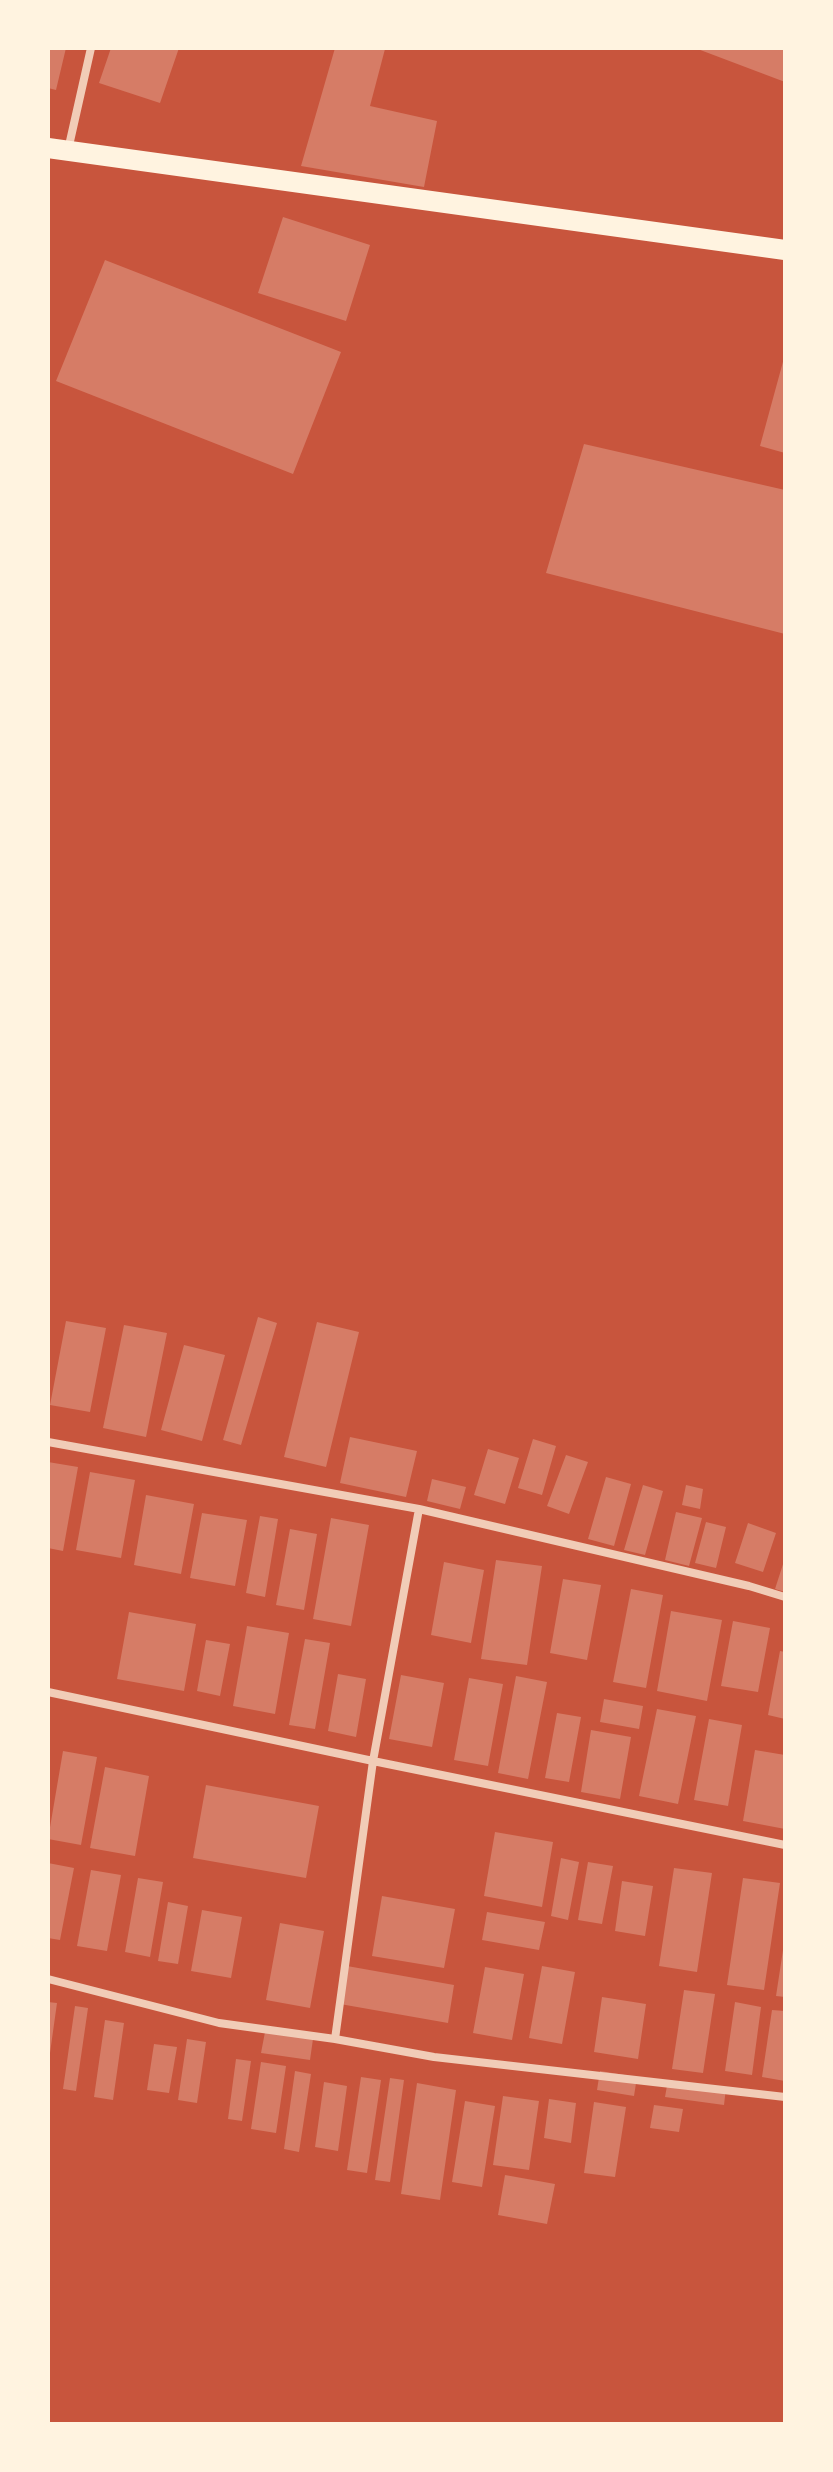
<!DOCTYPE html>
<style>
body{margin:0}
#map{position:relative;width:833px;height:2472px;overflow:hidden;background:#c8553d;font-family:"Space Grotesk",sans-serif}
canvas{display:block}
.frame{position:absolute;inset:0;border:50px solid #fff3e0;pointer-events:none}
</style>
<div id="map">
<canvas width="833" height="2472"></canvas>
<div class="frame"></div>
</div>
<script>
const context = document.querySelector('canvas').getContext('2d');
context.lineJoin = 'round';
function fill(path, color) { context.fillStyle = color; context.fill(path, 'evenodd'); }
function stroke(path, color, width, dash) { context.strokeStyle = color; context.lineWidth = width; context.lineCap = dash ? 'butt' : 'round'; context.setLineDash(dash || []); context.stroke(path); }
const building = new Path2D(`
 M 48,48 L 66,48 L 56,90 L 48,88 Z
 M 111,48 L 179,48 L 160,103 L 99,83 Z
 M 335,48 L 385,49 L 370,106 L 437,121 L 424,187 L 301,166 Z
 M 695,48 L 785,48 L 785,82 Z
 M 283,217 L 370,245 L 346,321 L 258,293 Z
 M 105,260 L 341,352 L 293,474 L 56,381 Z
 M 784,358 L 785,359 L 785,453 L 760,446 Z
 M 584,444 L 785,490 L 785,634 L 546,573 Z
 M 258,1317 L 277,1323 L 241,1445 L 223,1440 Z
 M 66,1321 L 106,1328 L 90,1412 L 50,1405 Z
 M 317,1322 L 359,1332 L 326,1467 L 284,1457 Z
 M 124,1325 L 167,1333 L 146,1437 L 103,1428 Z
 M 184,1345 L 225,1355 L 202,1441 L 161,1430 Z
 M 350,1437 L 417,1451 L 406,1497 L 340,1483 Z
 M 533,1439 L 556,1446 L 542,1495 L 518,1488 Z
 M 488,1449 L 519,1458 L 505,1504 L 474,1495 Z
 M 566,1455 L 588,1462 L 569,1514 L 547,1506 Z
 M 48,1462 L 78,1467 L 63,1551 L 48,1548 Z
 M 90,1472 L 135,1480 L 121,1558 L 76,1550 Z
 M 606,1477 L 631,1484 L 614,1546 L 588,1539 Z
 M 432,1479 L 466,1487 L 460,1509 L 427,1501 Z
 M 643,1485 L 663,1491 L 645,1555 L 624,1550 Z
 M 686,1485 L 703,1489 L 700,1509 L 682,1505 Z
 M 146,1495 L 194,1504 L 181,1574 L 134,1565 Z
 M 676,1512 L 702,1518 L 689,1566 L 665,1560 Z
 M 202,1513 L 247,1520 L 235,1586 L 190,1578 Z
 M 260,1516 L 278,1519 L 265,1597 L 246,1593 Z
 M 331,1518 L 369,1525 L 351,1626 L 313,1619 Z
 M 706,1522 L 726,1527 L 716,1568 L 695,1563 Z
 M 748,1523 L 776,1533 L 763,1572 L 735,1563 Z
 M 290,1529 L 317,1534 L 304,1610 L 276,1605 Z
 M 785,1558 L 785,1592 L 775,1589 Z
 M 496,1560 L 542,1566 L 527,1665 L 481,1659 Z
 M 444,1562 L 484,1570 L 471,1643 L 431,1635 Z
 M 563,1579 L 601,1585 L 587,1660 L 550,1653 Z
 M 631,1589 L 663,1595 L 646,1688 L 613,1682 Z
 M 671,1611 L 722,1620 L 707,1701 L 657,1691 Z
 M 129,1612 L 196,1624 L 184,1691 L 117,1679 Z
 M 733,1621 L 770,1628 L 758,1692 L 721,1686 Z
 M 247,1626 L 289,1633 L 275,1714 L 233,1706 Z
 M 305,1639 L 330,1643 L 315,1729 L 289,1725 Z
 M 206,1640 L 230,1644 L 220,1696 L 197,1691 Z
 M 780,1651 L 785,1652 L 785,1719 L 768,1715 Z
 M 338,1674 L 366,1679 L 356,1737 L 328,1731 Z
 M 401,1675 L 444,1683 L 432,1747 L 389,1739 Z
 M 516,1676 L 547,1682 L 528,1779 L 498,1773 Z
 M 469,1678 L 503,1684 L 488,1766 L 454,1760 Z
 M 604,1699 L 643,1706 L 639,1729 L 600,1722 Z
 M 657,1709 L 696,1716 L 678,1804 L 639,1796 Z
 M 557,1713 L 581,1717 L 569,1782 L 545,1778 Z
 M 709,1719 L 742,1725 L 728,1806 L 694,1800 Z
 M 591,1730 L 631,1737 L 620,1799 L 581,1792 Z
 M 755,1750 L 785,1755 L 785,1829 L 743,1821 Z
 M 63,1751 L 97,1757 L 81,1845 L 48,1839 Z
 M 105,1767 L 149,1776 L 135,1856 L 90,1848 Z
 M 206,1785 L 319,1806 L 306,1878 L 193,1858 Z
 M 495,1832 L 553,1842 L 542,1907 L 484,1896 Z
 M 561,1858 L 579,1862 L 568,1920 L 551,1916 Z
 M 588,1862 L 613,1866 L 602,1924 L 578,1920 Z
 M 48,1863 L 74,1868 L 60,1940 L 48,1938 Z
 M 674,1868 L 712,1873 L 697,1972 L 659,1966 Z
 M 91,1870 L 121,1875 L 107,1951 L 77,1946 Z
 M 138,1878 L 163,1882 L 150,1957 L 125,1952 Z
 M 743,1878 L 780,1883 L 764,1990 L 727,1985 Z
 M 622,1881 L 653,1886 L 645,1936 L 615,1931 Z
 M 382,1896 L 455,1909 L 444,1968 L 372,1956 Z
 M 168,1902 L 188,1906 L 178,1964 L 158,1961 Z
 M 202,1910 L 242,1917 L 231,1978 L 191,1971 Z
 M 487,1912 L 545,1922 L 539,1950 L 482,1940 Z
 M 280,1923 L 324,1931 L 310,2008 L 266,2000 Z
 M 783,1950 L 785,1950 L 785,1997 L 776,1996 Z
 M 347,1966 L 454,1985 L 448,2023 L 340,2004 Z
 M 542,1966 L 575,1972 L 562,2044 L 529,2038 Z
 M 485,1967 L 524,1974 L 512,2040 L 473,2033 Z
 M 684,1990 L 715,1994 L 703,2073 L 672,2069 Z
 M 602,1997 L 646,2004 L 638,2059 L 594,2052 Z
 M 48,2002 L 57,2003 L 50,2053 L 48,2052 Z
 M 735,2002 L 761,2007 L 752,2075 L 725,2071 Z
 M 75,2006 L 88,2008 L 76,2091 L 63,2089 Z
 M 772,2010 L 785,2011 L 785,2081 L 762,2077 Z
 M 105,2020 L 124,2023 L 113,2100 L 94,2097 Z
 M 265,2032 L 313,2039 L 310,2060 L 261,2053 Z
 M 187,2039 L 206,2042 L 197,2103 L 178,2100 Z
 M 154,2044 L 177,2047 L 169,2093 L 147,2090 Z
 M 236,2059 L 251,2061 L 242,2121 L 228,2119 Z
 M 261,2062 L 286,2066 L 276,2133 L 251,2129 Z
 M 295,2071 L 311,2074 L 299,2152 L 284,2149 Z
 M 600,2071 L 637,2077 L 634,2096 L 597,2090 Z
 M 361,2077 L 381,2080 L 367,2173 L 347,2170 Z
 M 390,2078 L 404,2080 L 390,2182 L 375,2180 Z
 M 668,2080 L 726,2088 L 724,2105 L 665,2097 Z
 M 324,2082 L 347,2086 L 338,2151 L 315,2147 Z
 M 417,2083 L 456,2090 L 440,2200 L 401,2194 Z
 M 503,2096 L 539,2101 L 529,2170 L 493,2165 Z
 M 549,2099 L 576,2103 L 571,2143 L 544,2138 Z
 M 465,2101 L 495,2106 L 482,2187 L 452,2182 Z
 M 594,2102 L 626,2107 L 615,2177 L 584,2173 Z
 M 654,2105 L 683,2109 L 679,2132 L 650,2128 Z
 M 505,2175 L 555,2184 L 547,2224 L 498,2215 Z`);
const minor = new Path2D(`
 M 68,150 L 91,48
 M 48,1442 L 419,1509 L 749,1586 L 785,1597
 M 48,1692 L 373,1761 L 785,1845
 M 48,1979 L 219,2023 L 335,2039 L 434,2057 L 785,2097
 M 335,2039 L 373,1761 L 419,1509`);
const primary = new Path2D(`
 M 48,148 L 785,250`);
fill(building, '#d67c66');
stroke(minor, '#f1ccb7', 8);
stroke(primary, '#fff3e0', 20);
</script>
